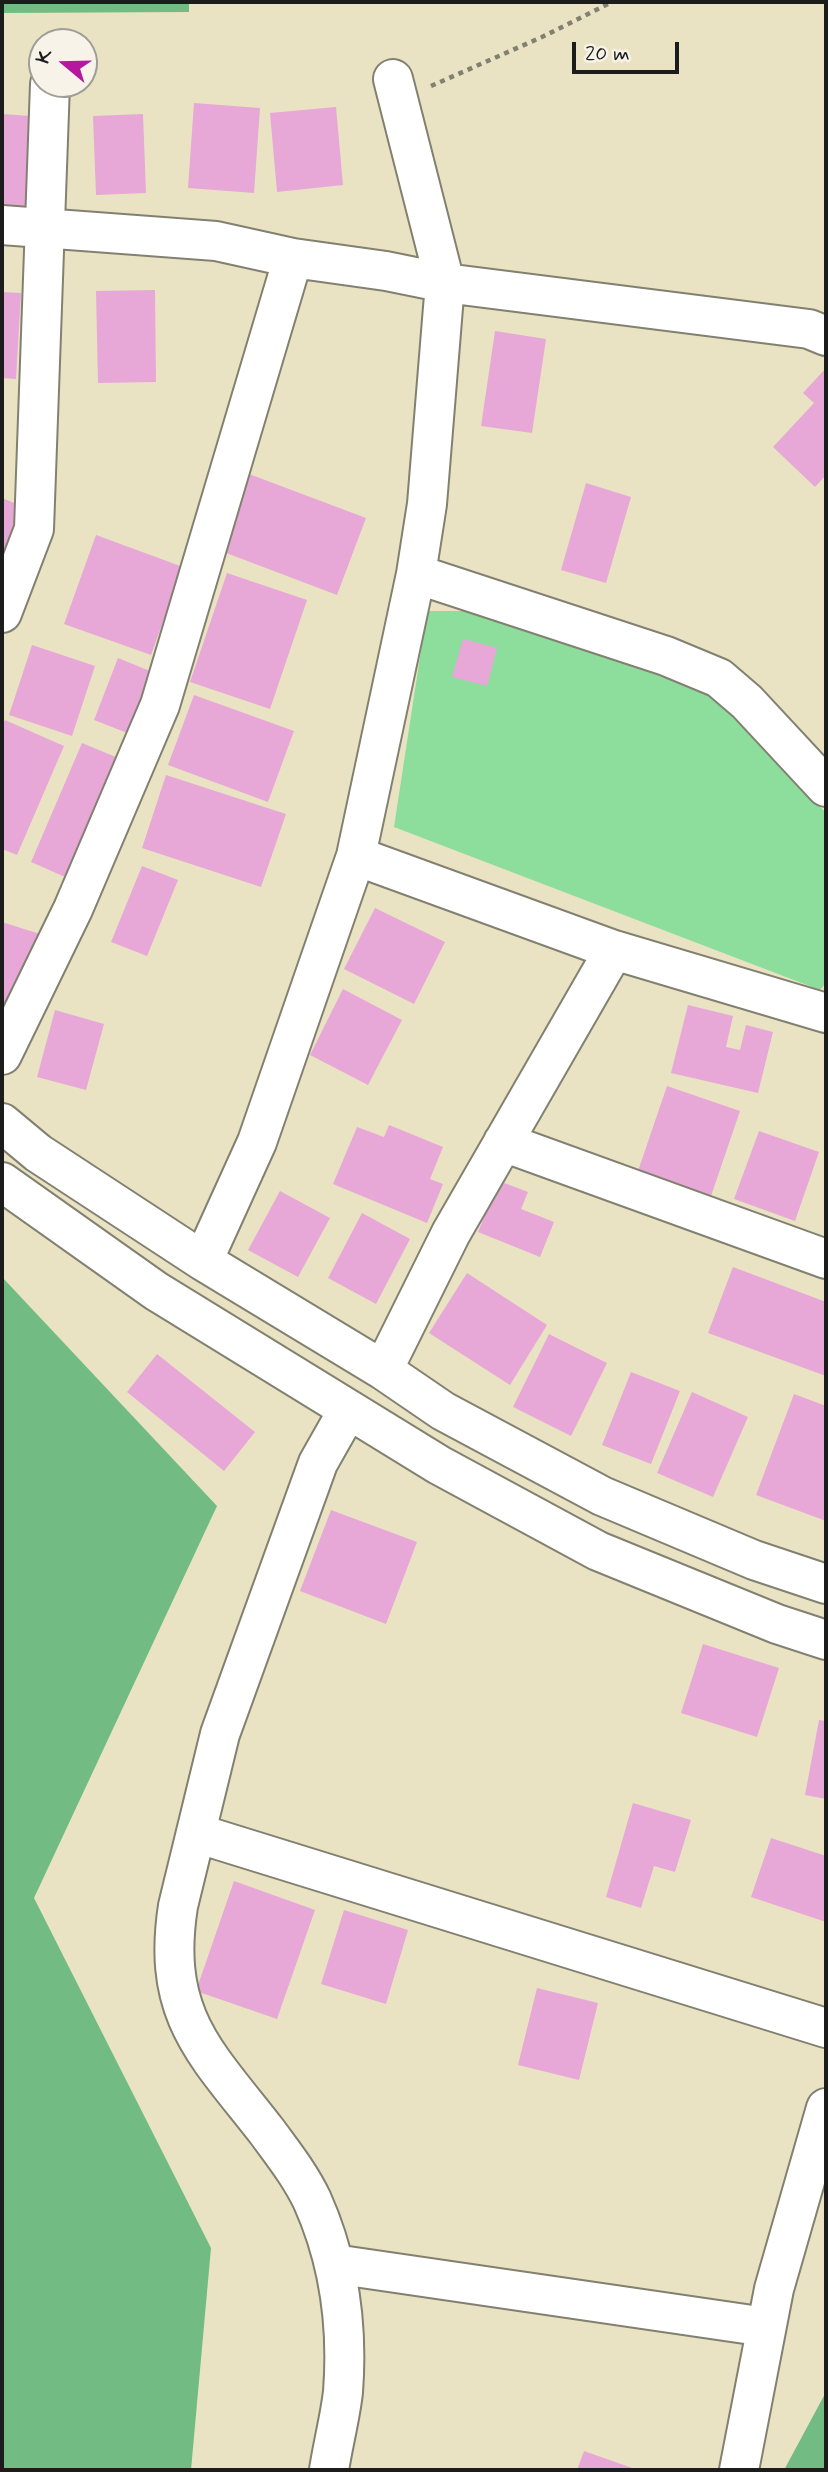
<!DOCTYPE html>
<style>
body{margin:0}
#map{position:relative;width:828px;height:2472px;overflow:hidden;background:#e9e3c3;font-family:Mynerve,sans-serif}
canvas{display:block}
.frame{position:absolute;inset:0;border:4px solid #1c1c1c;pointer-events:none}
.north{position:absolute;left:28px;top:28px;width:70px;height:70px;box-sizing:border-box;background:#f7f3e8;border:2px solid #9f9d96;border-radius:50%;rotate:289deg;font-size:19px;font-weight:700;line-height:28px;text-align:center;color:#1c1c1c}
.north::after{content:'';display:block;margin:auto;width:24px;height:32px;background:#b5179e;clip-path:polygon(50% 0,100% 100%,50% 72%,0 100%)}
.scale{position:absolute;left:572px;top:42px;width:107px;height:32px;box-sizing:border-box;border:4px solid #1c1c1c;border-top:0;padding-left:9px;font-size:21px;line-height:24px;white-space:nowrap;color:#1c1c1c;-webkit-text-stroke:5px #f7f3e8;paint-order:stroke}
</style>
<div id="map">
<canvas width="828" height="2472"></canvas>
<div class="frame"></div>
<div class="north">K</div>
<div class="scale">20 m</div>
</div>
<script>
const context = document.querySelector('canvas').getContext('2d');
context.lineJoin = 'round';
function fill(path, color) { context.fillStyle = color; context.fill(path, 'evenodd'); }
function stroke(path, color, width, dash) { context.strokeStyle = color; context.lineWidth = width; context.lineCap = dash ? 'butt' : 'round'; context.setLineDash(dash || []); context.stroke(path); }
const green = new Path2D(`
 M 427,611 L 465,611 L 714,692 L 826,813 L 826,983 L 820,990 L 394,827 Z`);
const forest = new Path2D(`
 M 2,2 L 189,2 L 189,12 L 2,13 Z
 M 2,1277 L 217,1506 L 34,1898 L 211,2248 L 191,2470 L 2,2470 Z
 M 826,2392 L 826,2470 L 784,2470 Z`);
const building = new Path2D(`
 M 194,103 L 260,108 L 254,193 L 188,188 Z
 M 336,107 L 343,185 L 277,192 L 270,113 Z
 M 2,114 L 46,117 L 41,211 L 2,208 Z
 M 143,114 L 146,193 L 96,195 L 93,116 Z
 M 155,290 L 156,382 L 98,383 L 96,291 Z
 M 2,292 L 21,293 L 16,379 L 2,378 Z
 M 495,331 L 546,339 L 532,433 L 481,426 Z
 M 826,368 L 826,475 L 815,487 L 773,447 L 814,403 L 803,393 Z
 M 249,474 L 366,518 L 337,595 L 221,551 Z
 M 586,483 L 631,497 L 606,583 L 561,570 Z
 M 2,498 L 34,511 L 2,589 Z
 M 96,535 L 183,567 L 151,655 L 64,624 Z
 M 227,573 L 307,600 L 270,709 L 190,682 Z
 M 463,639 L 497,648 L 487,686 L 452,677 Z
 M 32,645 L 95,666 L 72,736 L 9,715 Z
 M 118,658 L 160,675 L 135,736 L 94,720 Z
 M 194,695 L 294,731 L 268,802 L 168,765 Z
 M 5,720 L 64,746 L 17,855 L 2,849 L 2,727 Z
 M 82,743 L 123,760 L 72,880 L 31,862 Z
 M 166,775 L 286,814 L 261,887 L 142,848 Z
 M 142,866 L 178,880 L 147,956 L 111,942 Z
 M 375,908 L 445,942 L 414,1004 L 344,969 Z
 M 2,922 L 40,934 L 18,1009 L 2,1004 Z
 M 343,989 L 402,1020 L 368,1085 L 310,1055 Z
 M 688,1005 L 733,1016 L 726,1047 L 740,1050 L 746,1025 L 773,1032 L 758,1093 L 671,1073 Z
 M 55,1010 L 104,1024 L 86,1090 L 37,1077 Z
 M 667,1086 L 740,1111 L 711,1196 L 638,1171 Z
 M 389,1125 L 443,1147 L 430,1179 L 443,1184 L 427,1223 L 333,1184 L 357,1127 L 384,1137 Z
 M 759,1131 L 819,1152 L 795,1221 L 734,1199 Z
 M 499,1181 L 528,1192 L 521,1209 L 554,1222 L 540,1257 L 478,1232 Z
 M 280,1191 L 330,1218 L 298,1277 L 248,1250 Z
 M 362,1213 L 410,1239 L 376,1304 L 328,1278 Z
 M 733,1267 L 826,1302 L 826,1376 L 708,1333 Z
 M 467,1273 L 547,1325 L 510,1385 L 429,1333 Z
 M 549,1334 L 607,1363 L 571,1436 L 513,1407 Z
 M 157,1354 L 255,1432 L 224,1471 L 127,1392 Z
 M 631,1372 L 680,1391 L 651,1464 L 602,1445 Z
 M 692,1392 L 748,1417 L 713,1497 L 657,1473 Z
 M 794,1394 L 826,1406 L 826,1521 L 756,1495 Z
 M 331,1510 L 417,1542 L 386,1624 L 300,1591 Z
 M 703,1644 L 779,1668 L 757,1737 L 681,1713 Z
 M 819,1720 L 826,1721 L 826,1799 L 805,1795 Z
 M 633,1803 L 691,1820 L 675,1872 L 654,1866 L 641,1908 L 606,1897 Z
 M 771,1838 L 826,1856 L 826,1922 L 751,1897 Z
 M 234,1881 L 315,1910 L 277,2019 L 196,1991 Z
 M 344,1910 L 408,1930 L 386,2004 L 321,1984 Z
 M 537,1988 L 598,2003 L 579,2080 L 518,2065 Z
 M 584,2451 L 638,2470 L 577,2470 Z`);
const path = new Path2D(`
 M 431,86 L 542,37 L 612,2`);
const minor = new Path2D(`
 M 2,225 L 216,241 L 293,258 L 386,271 L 445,283 L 809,329 L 826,336
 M 416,574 L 666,656 L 719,678 L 747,702 L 826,787
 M 2,613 L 34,529 L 50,84
 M 356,856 L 416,574 L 427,504 L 445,283 L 393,79
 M 2,1055 L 73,909 L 160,705 L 293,258
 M 2,1123 L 38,1153 L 203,1261 L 383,1370 L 443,1411 L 602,1496 L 754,1560 L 826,1584
 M 503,1142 L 826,1259
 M 2,1182 L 156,1291 L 439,1465 L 598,1551 L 777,1624 L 826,1640
 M 203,1261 L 257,1142 L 356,856 L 614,950 L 826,1013
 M 383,1370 L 451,1233 L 614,950
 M 196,1833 L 826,2028
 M 334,2264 L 766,2327
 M 329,2470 C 333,2444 340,2418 343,2392 C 348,2326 339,2260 312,2200 C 300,2175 284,2155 268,2133 C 206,2053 161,2016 178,1906 L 220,1734 L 318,1463 L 348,1410
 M 739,2470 L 774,2289 L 826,2108`);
fill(green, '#8ddd9c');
fill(forest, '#72bc84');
fill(building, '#e7a8d7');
stroke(minor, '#828070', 42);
stroke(path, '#828070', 4.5, [5, 5]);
stroke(minor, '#fff', 38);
</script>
